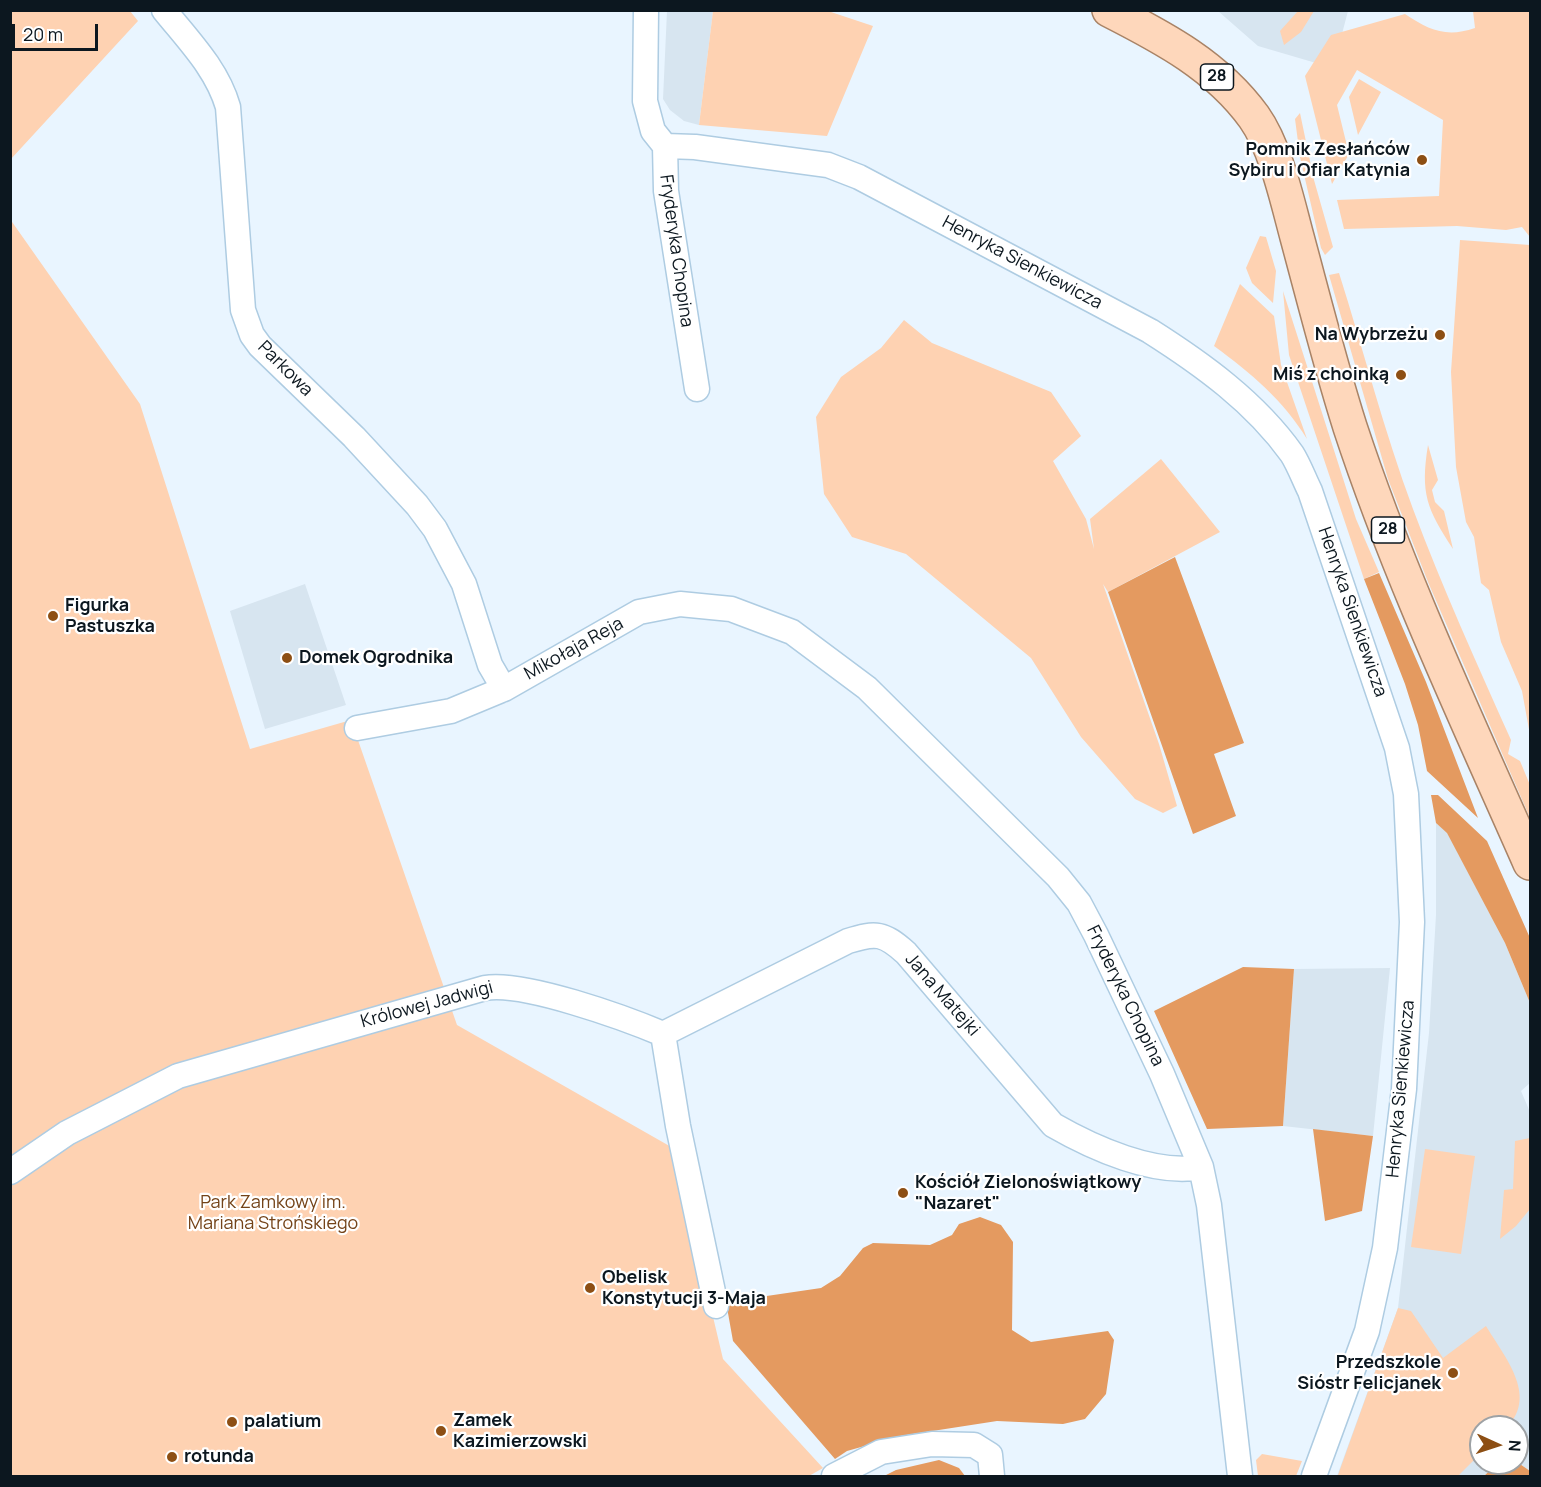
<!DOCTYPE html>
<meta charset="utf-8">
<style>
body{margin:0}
#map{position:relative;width:1541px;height:1487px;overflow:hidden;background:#e9f5ff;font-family:Manrope,sans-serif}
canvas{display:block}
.frame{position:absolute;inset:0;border:12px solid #0c171f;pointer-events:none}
.north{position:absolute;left:1469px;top:1415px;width:60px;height:60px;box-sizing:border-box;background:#fff;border:2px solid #9ea2a5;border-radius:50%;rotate:93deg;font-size:16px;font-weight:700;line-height:24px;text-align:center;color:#0c171f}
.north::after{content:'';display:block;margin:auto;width:21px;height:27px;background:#8d4f14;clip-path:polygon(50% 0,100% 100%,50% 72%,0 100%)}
.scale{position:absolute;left:12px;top:24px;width:86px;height:27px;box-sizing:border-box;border:3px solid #0c171f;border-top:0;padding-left:8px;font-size:18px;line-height:21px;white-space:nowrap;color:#0c171f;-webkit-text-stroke:4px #fff;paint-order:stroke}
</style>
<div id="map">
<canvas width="1541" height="1487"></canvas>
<div class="frame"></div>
<div class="north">N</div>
<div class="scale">20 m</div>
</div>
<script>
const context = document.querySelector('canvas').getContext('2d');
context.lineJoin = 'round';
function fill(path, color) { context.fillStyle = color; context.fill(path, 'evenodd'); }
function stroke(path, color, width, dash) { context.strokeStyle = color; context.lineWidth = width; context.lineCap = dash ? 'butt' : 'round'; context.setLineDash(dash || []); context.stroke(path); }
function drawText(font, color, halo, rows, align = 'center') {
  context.font = font + ' Manrope,sans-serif'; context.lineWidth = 4.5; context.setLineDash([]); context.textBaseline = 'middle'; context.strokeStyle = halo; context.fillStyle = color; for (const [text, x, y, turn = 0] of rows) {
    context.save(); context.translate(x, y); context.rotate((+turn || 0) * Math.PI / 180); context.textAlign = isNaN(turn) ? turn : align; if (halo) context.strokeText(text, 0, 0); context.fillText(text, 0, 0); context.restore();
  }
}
const built = new Path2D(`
 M 667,11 L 713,11 L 699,125 L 684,121 L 670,110 L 663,99 Z
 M 1218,11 L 1348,11 L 1333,68 L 1258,46 Z
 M 305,584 L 346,705 L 265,729 L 230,611 Z
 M 1436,823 L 1447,832 L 1505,943 L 1530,1003 L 1530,1083 L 1521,1091 L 1530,1112 L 1530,1471 L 1517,1462 L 1517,1427 L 1481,1427 L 1481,1463 L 1498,1463 L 1484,1476 L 1337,1476 L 1398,1308 L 1429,1033 L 1436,915 Z
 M 1390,968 L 1373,1136 L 1283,1126 L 1294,969 Z`);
const green = new Path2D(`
 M 11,10 L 130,11 L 138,21 L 11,159 Z
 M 713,11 L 828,11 L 873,26 L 827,136 L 699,125 Z
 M 1298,11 L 1314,11 L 1301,32 L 1284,45 L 1280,31 Z
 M 1473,11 L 1530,11 L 1530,237 L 1522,227 L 1506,230 L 1457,226 L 1344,229 L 1337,200 L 1439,196 L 1443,120 L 1357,70 L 1337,105 L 1349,154 L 1332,184 L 1305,76 L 1331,35 L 1405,14 C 1429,30 1446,38 1475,28 Z
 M 1359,79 L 1381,92 L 1358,135 L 1349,97 Z
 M 1300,113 L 1314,180 L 1333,247 L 1325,255 L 1321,248 L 1300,157 L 1295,119 Z
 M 10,219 L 140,404 L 250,749 L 351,720 L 457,1025 L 673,1148 L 723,1359 L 823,1468 L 809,1476 L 11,1476 Z
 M 1260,236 L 1266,237 L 1276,271 L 1273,303 L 1252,283 L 1246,268 Z
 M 1460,240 L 1530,245 L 1530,735 L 1522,691 L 1501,642 L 1489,590 L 1481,583 L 1474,537 L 1466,522 L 1456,467 L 1451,372 Z
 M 1339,273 C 1364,352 1384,431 1413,509 C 1442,587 1477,664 1511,740 L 1508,754 L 1520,761 L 1530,785 L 1530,818 L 1428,582 L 1388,479 L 1329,275 Z
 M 1240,284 L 1274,316 L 1281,365 L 1307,439 C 1283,400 1251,373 1214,346 Z
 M 1283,291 L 1356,519 L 1379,572 L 1364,579 L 1289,355 Z
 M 904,320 L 932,343 L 1051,392 L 1081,436 L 1053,461 L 1086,519 L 1094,549 L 1090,519 L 1161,459 L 1220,532 L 1108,592 L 1103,584 L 1159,744 L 1177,806 L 1163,813 L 1135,799 L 1081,737 L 1031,658 L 906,554 L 852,537 L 824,494 L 816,417 L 841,377 L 881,348 Z
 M 1428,445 L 1438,480 L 1432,490 L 1435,502 L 1444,511 L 1453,549 C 1427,509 1420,494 1428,445 Z
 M 1530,1138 L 1530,1209 L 1516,1226 L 1500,1239 L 1504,1190 L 1513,1189 L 1515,1141 Z
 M 1425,1149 L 1475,1156 L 1461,1254 L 1411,1247 Z
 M 1398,1308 L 1411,1311 L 1443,1358 L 1486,1326 C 1503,1355 1539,1395 1507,1427 L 1481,1427 L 1481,1453 L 1458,1476 L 1338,1475 Z
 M 1262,1454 L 1302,1461 L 1296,1476 L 1258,1476 L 1256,1460 Z`);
const forest = new Path2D(`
 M 1175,557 L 1244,743 L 1214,754 L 1236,816 L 1193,834 L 1108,592 Z
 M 1379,573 L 1426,682 L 1478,818 L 1427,771 L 1418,725 L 1405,684 L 1364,579 Z
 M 1431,795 L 1438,795 L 1487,841 L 1530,938 L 1530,1003 L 1505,943 L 1447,833 L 1436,823 Z
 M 1243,967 L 1294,969 L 1283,1126 L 1207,1129 L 1154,1011 Z
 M 1313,1129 L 1373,1136 L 1362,1211 L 1325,1221 Z
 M 980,1217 L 1001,1225 L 1013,1242 L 1012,1330 L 1031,1342 L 1108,1331 L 1114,1340 L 1106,1394 L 1085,1419 L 1063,1424 L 997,1421 L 900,1436 L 847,1451 L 835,1459 L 733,1341 L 726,1302 L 821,1288 L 840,1276 L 863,1248 L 873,1243 L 930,1245 L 952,1235 L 959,1224 Z
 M 939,1460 L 959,1468 L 965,1476 L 886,1475 L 896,1470 Z
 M 1517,1462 L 1530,1471 L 1530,1476 L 1484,1476 L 1498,1463 Z`);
const minor = new Path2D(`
 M 164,10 C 189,41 217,69 228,107 L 243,310 L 252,335 L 260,346 L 354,437 L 417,505 L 435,529 L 464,584 L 490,665 L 504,689
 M 646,10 L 645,101 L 653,131 L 665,146 L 666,191 L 697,389
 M 665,146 L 695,147 L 828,165 L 859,177 L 1150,331 C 1202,364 1255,402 1292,454 C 1299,465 1304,479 1310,491 L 1397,748 L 1406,794 L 1412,922 L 1404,1089 L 1385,1248 L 1367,1331 L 1314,1476
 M 357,728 L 451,711 L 504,689 L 639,612 L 680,604 L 731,609 L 792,632 L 867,688 L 1058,877 L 1079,903 L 1096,935 L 1162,1074 L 1201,1167 L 1209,1205 L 1240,1476
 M 663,1034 L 848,941 C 876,932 884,933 906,953 L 1053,1125 C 1093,1148 1155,1176 1201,1167
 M 663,1034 L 678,1126 L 716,1306
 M 10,1172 L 67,1133 L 178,1076 L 485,988 C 523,981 625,1018 663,1034
 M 834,1476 L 881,1452 L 932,1444 L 974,1445 L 990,1455 L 992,1476`);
const primary = new Path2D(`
 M 1109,10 C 1164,38 1217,66 1254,117 C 1276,148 1287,200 1297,237 C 1314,300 1330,364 1350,427 C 1399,576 1467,720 1530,863`);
const markers = [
 [1422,160,6,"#8d4f14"],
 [1440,335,6,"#8d4f14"],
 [1401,375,6,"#8d4f14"],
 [53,616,6,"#8d4f14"],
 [287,658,6,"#8d4f14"],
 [903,1193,6,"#8d4f14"],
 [590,1288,6,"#8d4f14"],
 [1453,1373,6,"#8d4f14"],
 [232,1422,6,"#8d4f14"],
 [441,1431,6,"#8d4f14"],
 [172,1457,6,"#8d4f14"]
];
const shields = [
 [1217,77,33],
 [1388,530,33]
];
const shieldNames = [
 ["28",1217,77],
 ["28",1388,530]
];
const poiNames = [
 ["Pomnik Zesłańców",1410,150,"right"],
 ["Sybiru i Ofiar Katynia",1410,171,"right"],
 ["Na Wybrzeżu",1428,335,"right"],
 ["Miś z choinką",1389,375,"right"],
 ["Figurka",65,606],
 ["Pastuszka",65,627],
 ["Domek Ogrodnika",299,658],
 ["Kościół Zielonoświątkowy",915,1183],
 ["\"Nazaret\"",915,1204],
 ["Obelisk",602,1278],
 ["Konstytucji 3-Maja",602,1299],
 ["Przedszkole",1441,1363,"right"],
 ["Sióstr Felicjanek",1441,1384,"right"],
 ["Zamek",453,1421],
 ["Kazimierzowski",453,1442],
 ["palatium",244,1422],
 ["rotunda",184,1457]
];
const streetNames = [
 ["Fryderyka Chopina",676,251,82],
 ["Henryka Sienkiewicza",1022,263,28],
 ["Parkowa",285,369,45],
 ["Henryka Sienkiewicza",1352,612,71],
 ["Mikołaja Reja",574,649,-29],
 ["Jana Matejki",942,995,49],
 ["Fryderyka Chopina",1125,996,64],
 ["Królowej Jadwigi",427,1005,-15],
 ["Henryka Sienkiewicza",1401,1089,-85]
];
const parkNames = [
 ["Park Zamkowy im.",273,1203],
 ["Mariana Strońskiego",273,1224]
];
fill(built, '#d7e5f0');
fill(green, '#fed2b2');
fill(forest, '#e49a60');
stroke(minor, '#aecce2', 27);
stroke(primary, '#a98366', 36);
stroke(minor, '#fff', 24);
stroke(primary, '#fed7bb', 33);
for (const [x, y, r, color] of markers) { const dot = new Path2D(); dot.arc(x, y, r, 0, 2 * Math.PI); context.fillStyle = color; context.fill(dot); stroke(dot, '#fff', 2); }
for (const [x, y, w] of shields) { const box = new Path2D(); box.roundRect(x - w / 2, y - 13, w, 26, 4.5); context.fillStyle = '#fff'; context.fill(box); stroke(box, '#0c171f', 1.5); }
drawText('bold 16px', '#0c171f', null, shieldNames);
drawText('bold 18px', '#0c171f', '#fff', poiNames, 'left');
drawText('18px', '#0c171f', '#fff', streetNames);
drawText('18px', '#744318', '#fff', parkNames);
</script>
